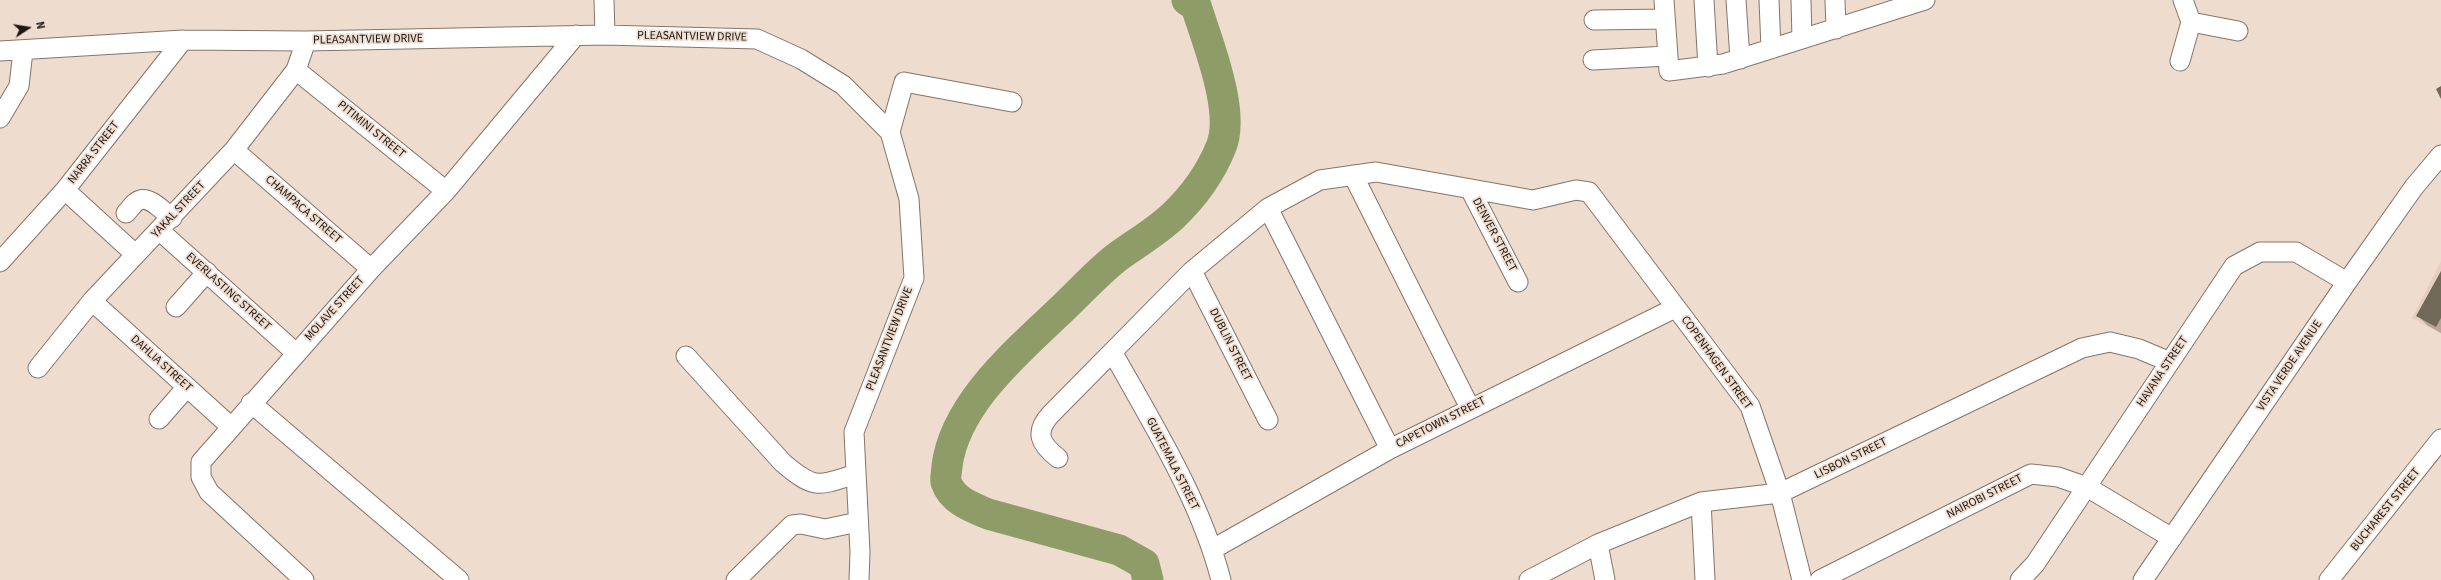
<!DOCTYPE html>
<style>
body{margin:0}
#map{position:relative;width:2441px;height:580px;overflow:hidden;background:#eedccf;font-family:"Source Sans 3",sans-serif}
canvas{display:block}
.north{position:absolute;left:8px;top:8px;width:40px;height:40px;-webkit-text-stroke:3px #eedccf;paint-order:stroke;rotate:78deg;font-size:11px;font-weight:700;line-height:16px;text-align:center;color:#1c1611}
.north::after{content:'';display:block;margin:auto;width:14px;height:18px;background:#1c1611;clip-path:polygon(50% 0,100% 100%,50% 72%,0 100%)}
</style>
<div id="map">
<canvas width="2441" height="580"></canvas>
<div class="north">N</div>
</div>
<script>
const context = document.querySelector('canvas').getContext('2d');
context.lineJoin = 'round';
function fill(path, color) { context.fillStyle = color; context.fill(path, 'evenodd'); }
function stroke(path, color, width, dash) { context.strokeStyle = color; context.lineWidth = width; context.lineCap = dash ? 'butt' : 'round'; context.setLineDash(dash || []); context.stroke(path); }
function drawText(font, color, halo, rows, align = 'center') {
  context.font = font + ' "Source Sans 3",sans-serif'; context.lineWidth = 3.5; context.setLineDash([]); context.textBaseline = 'middle'; context.strokeStyle = halo; context.fillStyle = color; for (const [text, x, y, turn = 0] of rows) {
    context.save(); context.translate(x, y); context.rotate((+turn || 0) * Math.PI / 180); context.textAlign = isNaN(turn) ? turn : align; if (halo) context.strokeText(text, 0, 0); context.fillText(text, 0, 0); context.restore();
  }
}
const built = new Path2D(`
 M 2441,261 L 2441,334 L 2412,318 Z`);
const shadow = new Path2D(`
 M 2441,273 L 2441,333 L 2427,325 L 2418,316 Z`);
const river = new Path2D(`
 M 1148,580 L 1144,564 L 1119,550 L 988,514 C 971,507 952,500 946,482 C 945,477 947,470 947,466 C 955,403 1019,350 1062,309 C 1080,292 1097,273 1116,258 C 1135,244 1156,232 1173,216 C 1194,196 1210,174 1221,147 C 1236,112 1207,41 1196,6 L 1187,0`);
const building = new Path2D(`
 M 2441,86 L 2441,99 L 2436,89 Z
 M 2441,271 L 2441,318 L 2436,327 L 2416,316 Z`);
const minor = new Path2D(`
 M 604,0 L 605,35
 M 1664,0 L 1669,71 L 1723,64 L 1925,0
 M 1704,0 L 1708,67
 M 1736,0 L 1740,59
 M 1769,0 L 1771,49
 M 1801,0 L 1802,39
 M 1835,0 L 1836,29
 M 1594,20 L 1665,19
 M 2191,22 L 2238,31
 M 0,51 L 183,40 L 306,41 L 605,35 L 757,39 L 801,59 L 843,85 L 890,132 L 909,199 L 914,278 L 854,432 L 860,552 L 859,580
 M 1593,60 L 1667,56
 M 2180,61 L 2191,22 L 2183,0
 M 296,70 L 446,191
 M 0,118 L 19,86 L 23,51
 M 890,132 L 904,82 L 1012,102
 M 234,150 L 371,269
 M 1353,175 L 1470,408
 M 1470,189 L 1518,282
 M 65,190 L 135,254
 M 1268,208 L 1390,449
 M 126,213 C 130,209 135,201 140,200 C 150,196 165,213 172,218
 M 160,231 L 296,353
 M 0,262 L 65,190 L 183,40
 M 1192,271 L 1268,420
 M 92,301 L 230,426
 M 176,307 L 207,272
 M 1113,353 C 1153,425 1200,499 1221,580
 M 686,356 L 783,463 C 815,490 818,486 856,474
 M 38,368 L 92,301 L 234,150 L 296,70 L 306,41
 M 251,403 L 459,580
 M 159,419 L 187,387
 M 1058,458 C 1040,444 1034,432 1051,414 L 1192,271 L 1268,208 L 1320,180 L 1376,172 L 1533,200 L 1576,190 L 1589,192 L 1750,406 L 1780,493 L 1802,580
 M 1701,502 L 1705,580
 M 1598,544 L 1605,580
 M 1213,549 L 1390,449 L 1675,308
 M 304,580 L 209,492 L 201,477 L 201,462 L 371,269 L 446,191 L 576,35
 M 736,580 L 792,525 L 801,524 L 825,529 L 858,522
 M 1529,580 L 1598,544 L 1701,502 L 1780,493 L 2082,348 L 2110,342 L 2139,349 L 2170,362
 M 1820,580 L 2031,474 L 2058,477 L 2087,487 L 2172,538
 M 2020,580 L 2035,564 L 2234,266 L 2260,252 L 2296,252 L 2347,282
 M 2143,580 L 2347,282 L 2414,187 L 2441,155
 M 2329,580 L 2441,439`);
const streetNames = [
 ["PLEASANTVIEW DRIVE",692,37,1],
 ["PLEASANTVIEW DRIVE",368,40,-1],
 ["PITIMINI STREET",371,130,39],
 ["NARRA STREET",94,153,-52],
 ["YAKAL STREET",179,210,-47],
 ["CHAMPACA STREET",303,210,41],
 ["DENVER STREET",1494,235,62],
 ["EVERLASTING STREET",228,292,42],
 ["MOLAVE STREET",335,309,-48],
 ["PLEASANTVIEW DRIVE",890,339,-69],
 ["DUBLIN STREET",1230,345,63],
 ["COPENHAGEN STREET",1716,363,54],
 ["DAHLIA STREET",161,364,42],
 ["VISTA VERDE AVENUE",2290,366,-56],
 ["HAVANA STREET",2163,372,-56],
 ["CAPETOWN STREET",1441,423,-27],
 ["LISBON STREET",1851,459,-26],
 ["GUATEMALA STREET",1172,464,63],
 ["NAIROBI STREET",1985,497,-27],
 ["BUCHAREST STREET",2386,510,-51]
];
fill(built, '#e7cfbd');
fill(shadow, '#0003');
stroke(river, '#8e9d68', 31);
fill(building, '#706958');
stroke(minor, '#857569', 21);
stroke(minor, '#fff', 19);
drawText('12px', '#1c1611', '#eedccf', streetNames);
</script>
